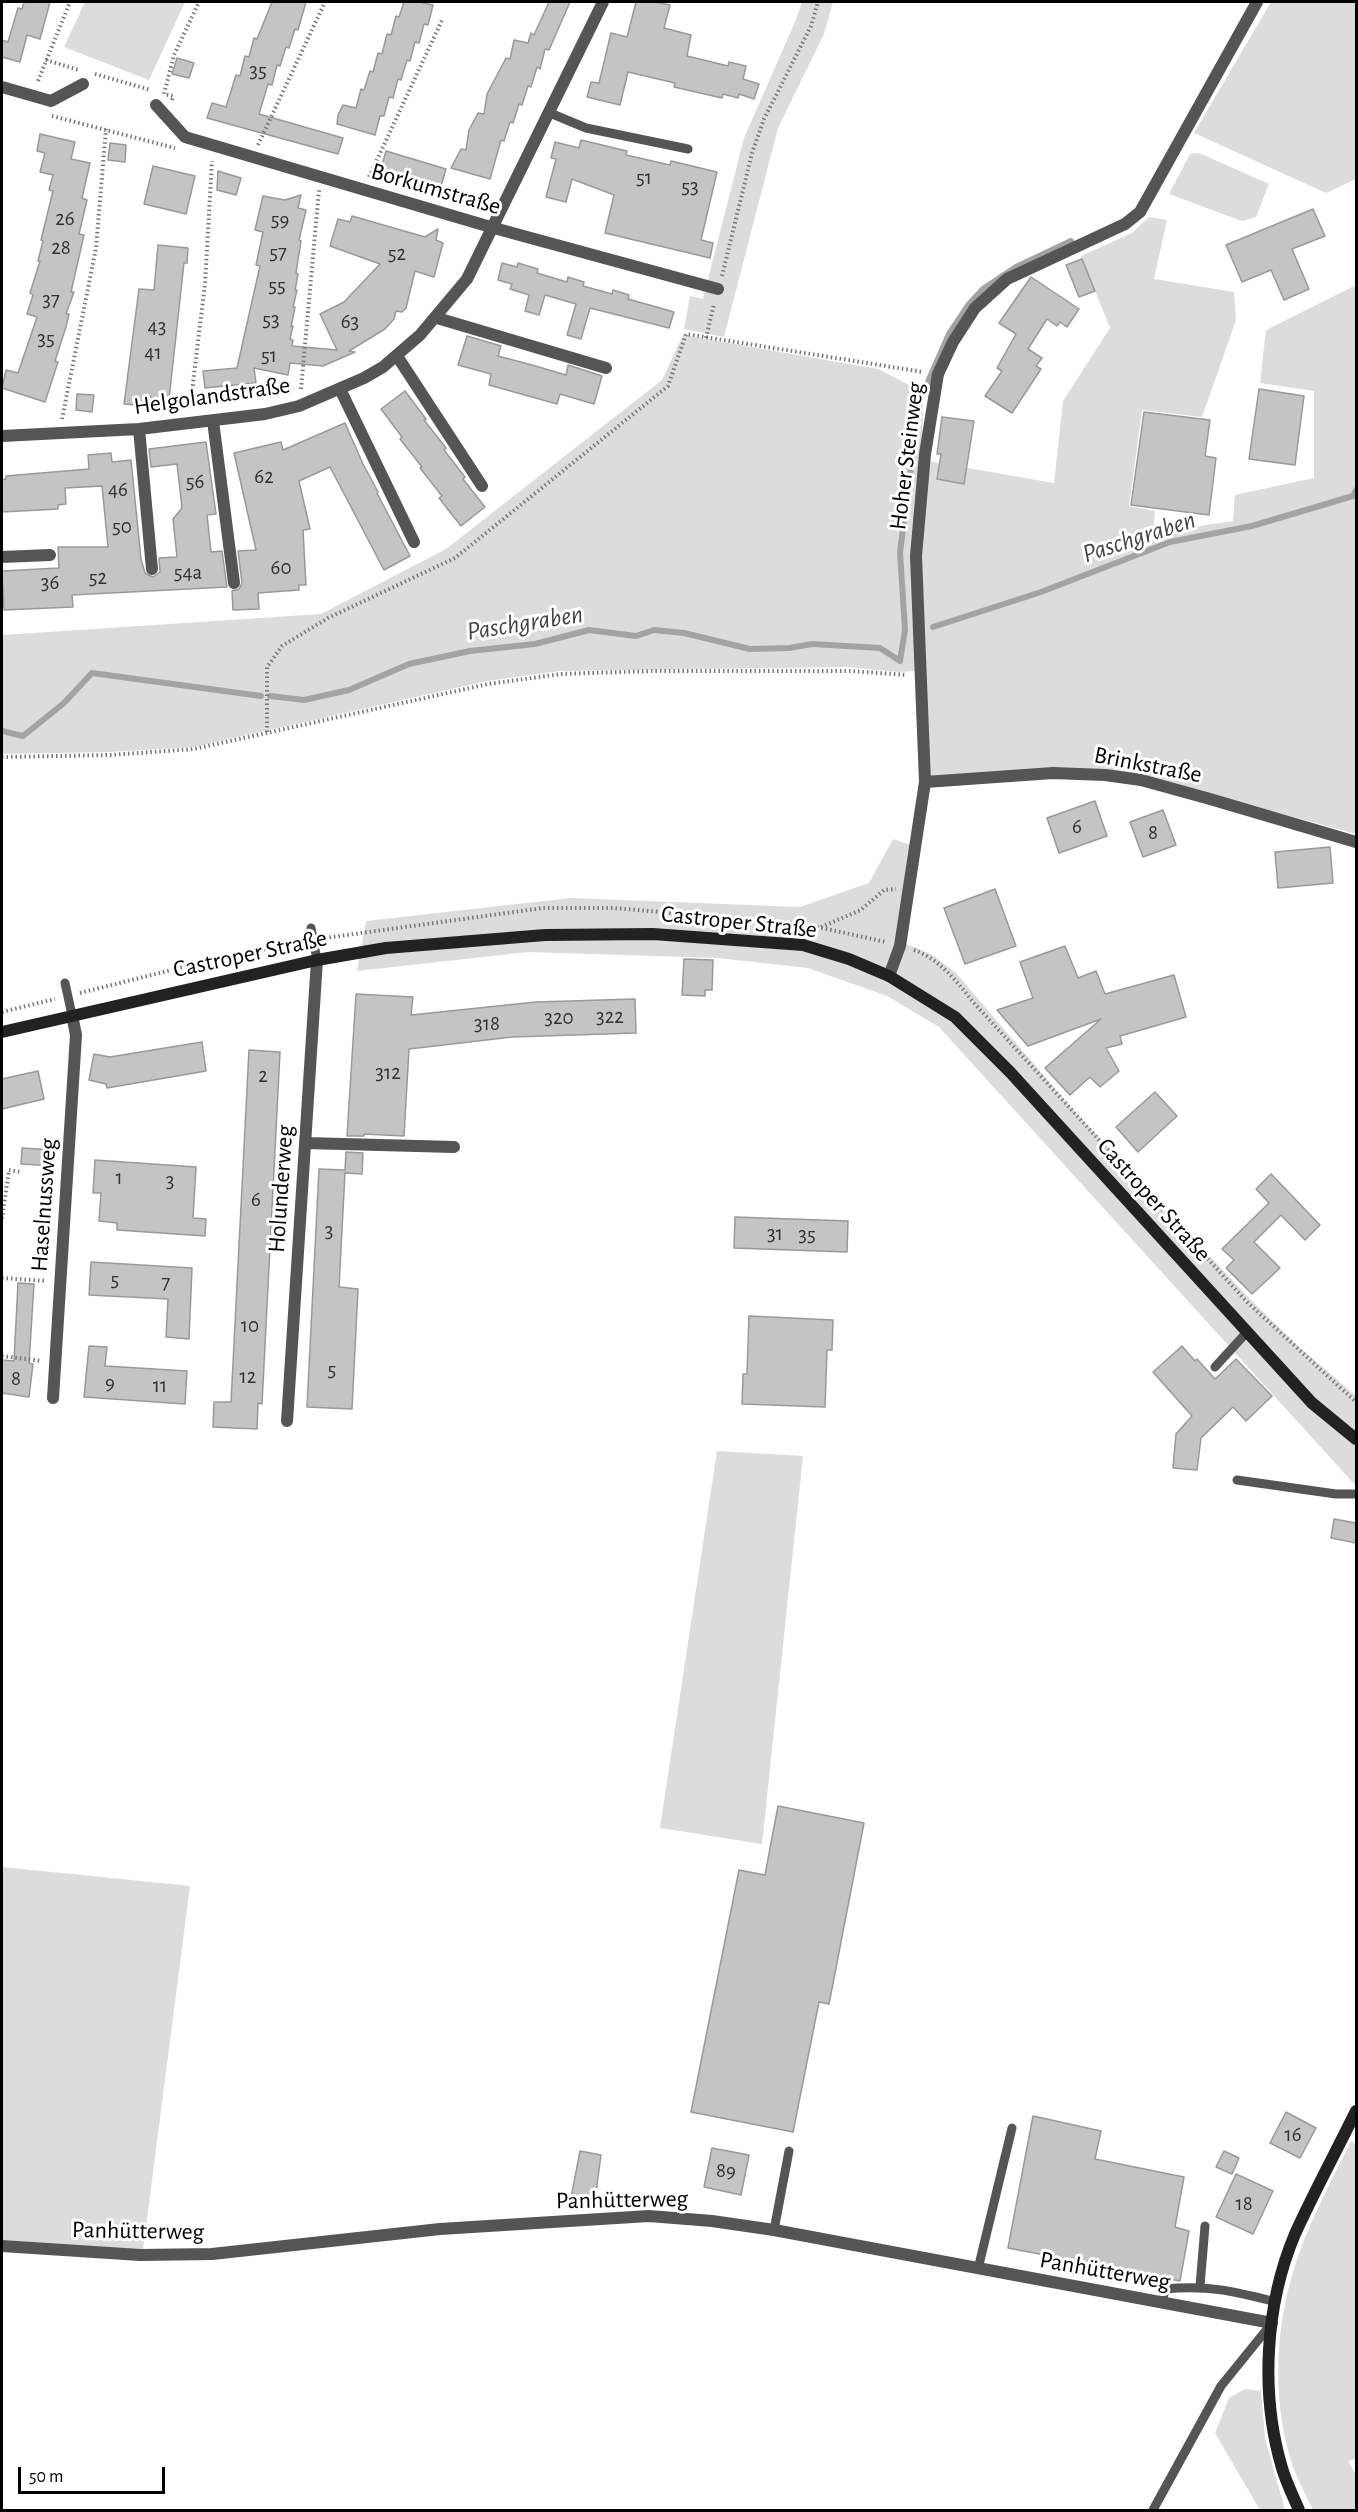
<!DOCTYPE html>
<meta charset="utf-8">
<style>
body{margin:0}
#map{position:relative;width:1358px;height:2512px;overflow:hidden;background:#fff;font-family:"Alegreya Sans",sans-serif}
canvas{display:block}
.frame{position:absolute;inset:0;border:3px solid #000;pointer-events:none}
.scale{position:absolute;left:18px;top:2467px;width:147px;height:27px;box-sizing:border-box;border:3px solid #000;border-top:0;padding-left:8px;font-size:18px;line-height:21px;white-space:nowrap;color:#000;-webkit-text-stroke:4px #fff;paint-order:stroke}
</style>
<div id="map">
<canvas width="1358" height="2512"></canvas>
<div class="frame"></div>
<div class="scale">50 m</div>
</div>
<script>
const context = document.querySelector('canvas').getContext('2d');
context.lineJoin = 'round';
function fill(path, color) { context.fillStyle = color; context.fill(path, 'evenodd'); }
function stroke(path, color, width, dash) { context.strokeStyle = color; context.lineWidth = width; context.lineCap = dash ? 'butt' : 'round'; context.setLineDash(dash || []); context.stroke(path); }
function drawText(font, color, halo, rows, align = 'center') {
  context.font = font + ' "Alegreya Sans",sans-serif'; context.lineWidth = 6; context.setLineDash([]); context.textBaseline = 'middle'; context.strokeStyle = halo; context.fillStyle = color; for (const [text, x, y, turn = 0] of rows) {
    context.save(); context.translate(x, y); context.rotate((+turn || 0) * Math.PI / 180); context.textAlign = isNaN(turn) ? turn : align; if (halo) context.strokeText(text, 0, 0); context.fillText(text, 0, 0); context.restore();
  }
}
const green = new Path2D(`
 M 85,2 L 185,2 L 149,80 L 64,47 Z
 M 802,2 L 833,2 L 824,34 L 778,128 L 724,337 L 684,329 L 690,296 L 703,299 L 744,138 L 795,22 Z
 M 1271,2 L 1356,2 L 1356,179 L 1326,193 L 1194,133 Z
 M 1199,153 L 1269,184 L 1256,217 L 1242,221 L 1169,194 L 1190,154 Z
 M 1149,217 L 1167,220 L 1154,279 L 1234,292 L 1236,320 L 1202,417 L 1142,410 L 1129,506 L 1155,511 L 1153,533 L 1233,521 L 1235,495 L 1314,478 L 1314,391 L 1260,383 L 1266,330 L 1356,285 L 1356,834 L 1143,776 L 927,780 L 920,557 L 927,461 L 1054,483 L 1063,401 L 1110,328 L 1081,256 L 1132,233 Z
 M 683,335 L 878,369 L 909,385 L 923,407 L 917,671 L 897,672 L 849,667 L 560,671 L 487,681 L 194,747 L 110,752 L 2,754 L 2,635 L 321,614 L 446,549 L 662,380 Z
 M 893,839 L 914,846 L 896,940 L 931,954 L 956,973 L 1075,1112 L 1250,1299 L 1296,1344 L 1356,1396 L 1356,1486 L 939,1027 L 887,996 L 808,968 L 718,958 L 528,952 L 357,971 L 366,921 L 571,898 L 800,907 L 869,883 Z
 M 717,1451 L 803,1456 L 762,1844 L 660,1828 Z
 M 2,1867 L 190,1886 L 143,2250 L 2,2240 Z
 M 1351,2141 L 1356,2144 L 1356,2459 L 1348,2461 L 1356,2475 L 1356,2510 L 1313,2510 C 1307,2497 1299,2483 1294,2469 C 1273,2410 1274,2339 1291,2279 C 1304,2231 1329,2186 1351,2141 Z
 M 1245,2389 L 1261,2391 L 1265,2438 L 1285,2510 L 1260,2510 L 1215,2433 L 1229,2398 Z`);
const stream = new Path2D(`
 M 933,627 L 1041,592 L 1170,542 L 1252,526 L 1353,496 L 1356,490
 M 270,696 L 304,700 L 349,690 L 409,664 L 470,651 L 535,644 L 589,630 L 636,636 L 654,630 L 684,633 L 750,649 L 789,648 L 812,644 L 880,648 L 900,661 L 905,630 L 900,552 L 920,400 L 949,334 L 969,304 L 983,289 L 1016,267 L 1071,241
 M 2,731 L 23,736 L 64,703 L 92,673 L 261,696`);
const building = new Path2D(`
 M 24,2 L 50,2 L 40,39 L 27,35 L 20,62 L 2,57 L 2,40 L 8,42 L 18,8 L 22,9 Z
 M 272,2 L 306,2 L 298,30 L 295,29 L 289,48 L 286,47 L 280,66 L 277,65 L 272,85 L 268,84 L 259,114 L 343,138 L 338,154 L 207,118 L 212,103 L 226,107 L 236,75 L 240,76 L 245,56 L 249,57 L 254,38 L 257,39 Z
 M 404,2 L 419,2 L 433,5 L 428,25 L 424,24 L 419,43 L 415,42 L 410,61 L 407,60 L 401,80 L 398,79 L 393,98 L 389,97 L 384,116 L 380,116 L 375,135 L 337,124 L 338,115 L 343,105 L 356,108 L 361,89 L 364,90 L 370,71 L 373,72 L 378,53 L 382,54 L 387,34 L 391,35 L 396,16 L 399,17 Z
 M 549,2 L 570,2 L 549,50 L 545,49 L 540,69 L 537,67 L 531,87 L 528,86 L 522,105 L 519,104 L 513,123 L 510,122 L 504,141 L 501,140 L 490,179 L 451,168 L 461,149 L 466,150 L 469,130 L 478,113 L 484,114 L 487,94 L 506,58 L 510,59 L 514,40 L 528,43 L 531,33 L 534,35 Z
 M 636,2 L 655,2 L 670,5 L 664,28 L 691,35 L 687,56 L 728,66 L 729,62 L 746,66 L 743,79 L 759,84 L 754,99 L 739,94 L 738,98 L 723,94 L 722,98 L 674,87 L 675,83 L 628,72 L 620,105 L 587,97 L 591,82 L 599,83 L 611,33 L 627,37 Z
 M 177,58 L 194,63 L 189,78 L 172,74 Z
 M 40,134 L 75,142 L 71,159 L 90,163 L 82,198 L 87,200 L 79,234 L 84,235 L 71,292 L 74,292 L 66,314 L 69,314 L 66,327 L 55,361 L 58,362 L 45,402 L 2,388 L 6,370 L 18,373 L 37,317 L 27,314 L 33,295 L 30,293 L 40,261 L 38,261 L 43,241 L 41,240 L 53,191 L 49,190 L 53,175 L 40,172 L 45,153 L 37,151 Z
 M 581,140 L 627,151 L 626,155 L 670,165 L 671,161 L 717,172 L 701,240 L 713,243 L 710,258 L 605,233 L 614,195 L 572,179 L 566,202 L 546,197 L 556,159 L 551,158 L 555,142 L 579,148 Z
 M 110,143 L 126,145 L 125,162 L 108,160 Z
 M 386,151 L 446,169 L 441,186 L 381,168 Z
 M 153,166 L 195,176 L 186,214 L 144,204 Z
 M 218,171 L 241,178 L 236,195 L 217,190 Z
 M 301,195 L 298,208 L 306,210 L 299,240 L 301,241 L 296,273 L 298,274 L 295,290 L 297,290 L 293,307 L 295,307 L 291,327 L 293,326 L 290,339 L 293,340 L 292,346 L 337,350 L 320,314 L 344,302 L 380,264 L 330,246 L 338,219 L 350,222 L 352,216 L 425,237 L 438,229 L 436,240 L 443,243 L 434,277 L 415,271 L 406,308 L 402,312 L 396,311 L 394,319 L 385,329 L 349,351 L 355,352 L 323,366 L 290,363 L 288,375 L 254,368 L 256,383 L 205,388 L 203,371 L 237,368 L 260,266 L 256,265 L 263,232 L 255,230 L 263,196 L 285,200 Z
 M 1313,209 L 1325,236 L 1292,249 L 1309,289 L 1284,300 L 1271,270 L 1242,282 L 1226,245 Z
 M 158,245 L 188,248 L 187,263 L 184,263 L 169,399 L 149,397 L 148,406 L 124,404 L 139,289 L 154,290 Z
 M 1082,259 L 1095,291 L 1079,297 L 1066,265 Z
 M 502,263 L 517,267 L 518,263 L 538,269 L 537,273 L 567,282 L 568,277 L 584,282 L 583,286 L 612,294 L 613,290 L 629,295 L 628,299 L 674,312 L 669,328 L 590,308 L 581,339 L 567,335 L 576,304 L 545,295 L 539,315 L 525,311 L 529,295 L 510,289 L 512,284 L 498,280 Z
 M 1031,277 L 1079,309 L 1067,327 L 1060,322 L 1057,326 L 1047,319 L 1028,349 L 1042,358 L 1036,366 L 1041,369 L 1012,413 L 985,396 L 1002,371 L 997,368 L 1016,334 L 999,323 Z
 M 467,336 L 501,346 L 498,356 L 532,365 L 566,375 L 568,365 L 602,376 L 594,404 L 560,394 L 557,404 L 489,385 L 491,374 L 458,365 Z
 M 1259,389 L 1304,396 L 1295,465 L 1249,459 Z
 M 405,391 L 426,419 L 424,420 L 446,448 L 444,450 L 465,477 L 463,479 L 485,507 L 461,526 L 439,498 L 442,496 L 420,468 L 422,467 L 400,439 L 402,437 L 381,409 Z
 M 77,394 L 94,395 L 92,412 L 76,410 Z
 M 1144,412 L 1210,420 L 1205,456 L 1216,458 L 1209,515 L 1131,505 Z
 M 942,417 L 974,421 L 964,484 L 937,479 L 941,454 L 937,454 Z
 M 345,423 L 363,464 L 378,492 L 377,493 L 410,556 L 384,570 L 330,467 L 299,481 L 310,529 L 303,530 L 306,585 L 299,585 L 299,590 L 258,593 L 259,609 L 233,610 L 232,591 L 239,589 L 242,583 L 238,551 L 256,550 L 234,453 L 281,442 L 283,450 Z
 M 206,442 L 216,514 L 207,515 L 211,552 L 222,551 L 227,587 L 72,595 L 73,607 L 4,610 L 2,571 L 59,568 L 58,547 L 108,547 L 102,486 L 65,488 L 66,504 L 58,505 L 58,509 L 2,512 L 2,480 L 6,479 L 6,476 L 89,469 L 88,455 L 111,453 L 112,462 L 131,460 L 141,559 L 145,573 L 153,577 L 160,572 L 159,558 L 177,557 L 173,519 L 182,508 L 177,464 L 151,467 L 149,449 Z
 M 1095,801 L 1107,836 L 1059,853 L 1047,818 Z
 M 1163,810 L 1176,845 L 1143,857 L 1130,822 Z
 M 1330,847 L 1333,883 L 1278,888 L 1275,852 Z
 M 995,889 L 1016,946 L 965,964 L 944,908 Z
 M 1065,946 L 1078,978 L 1096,971 L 1105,994 L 1174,975 L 1186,1017 L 1120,1036 L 1122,1044 L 1106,1048 L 1119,1071 L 1100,1087 L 1090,1077 L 1070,1095 L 1045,1068 L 1101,1019 L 1028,1046 L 997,1010 L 1033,998 L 1020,962 Z
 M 684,959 L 713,960 L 712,990 L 705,990 L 705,996 L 682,995 Z
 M 356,994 L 413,997 L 411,1015 L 536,1002 L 635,999 L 636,1033 L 512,1037 L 409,1049 L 404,1136 L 364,1134 L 364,1136 L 347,1136 Z
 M 202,1042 L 206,1071 L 107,1088 L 106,1084 L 89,1080 L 94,1054 L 110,1057 Z
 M 249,1050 L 280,1052 L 262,1404 L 258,1403 L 257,1429 L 213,1427 L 214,1402 L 231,1402 Z
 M 38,1071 L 44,1099 L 2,1109 L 2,1079 Z
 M 1155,1092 L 1177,1116 L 1138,1152 L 1116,1127 Z
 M 22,1148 L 55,1150 L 54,1166 L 21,1164 Z
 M 346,1152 L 363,1153 L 362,1174 L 345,1173 L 339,1287 L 358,1289 L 352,1409 L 307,1407 L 319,1169 L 345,1170 Z
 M 95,1160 L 196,1167 L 193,1218 L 206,1219 L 205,1236 L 117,1230 L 117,1223 L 99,1221 L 101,1193 L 93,1193 Z
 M 1271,1174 L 1320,1225 L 1305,1240 L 1281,1215 L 1254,1242 L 1280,1268 L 1252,1294 L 1226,1268 L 1234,1260 L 1222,1249 L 1269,1203 L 1256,1189 Z
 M 735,1217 L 848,1221 L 847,1252 L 734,1248 Z
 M 91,1262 L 192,1268 L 189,1339 L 166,1337 L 168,1299 L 89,1295 Z
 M 18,1283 L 34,1284 L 29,1363 L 33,1364 L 29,1397 L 2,1393 L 2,1360 L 14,1361 Z
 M 749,1316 L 833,1320 L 832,1350 L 827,1350 L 825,1407 L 742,1404 L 743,1374 L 747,1374 Z
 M 89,1346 L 107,1347 L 105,1366 L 187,1371 L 185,1404 L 84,1397 Z
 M 1182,1346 L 1195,1361 L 1197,1359 L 1215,1379 L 1236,1359 L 1272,1396 L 1246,1421 L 1233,1407 L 1201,1438 L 1197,1470 L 1173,1468 L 1176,1434 L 1192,1416 L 1153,1372 Z
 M 1334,1519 L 1356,1523 L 1356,1543 L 1331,1538 Z
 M 778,1806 L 864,1823 L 829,2004 L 819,2002 L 793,2132 L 691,2112 L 739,1870 L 765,1875 Z
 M 1286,2112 L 1316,2128 L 1300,2158 L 1270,2143 Z
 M 1033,2116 L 1101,2131 L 1095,2159 L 1184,2177 L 1175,2227 L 1189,2231 L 1180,2281 L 1008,2248 Z
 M 712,2148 L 749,2155 L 741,2195 L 704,2187 Z
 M 580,2151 L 601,2155 L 594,2207 L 570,2203 Z
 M 1224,2151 L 1239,2158 L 1232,2174 L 1216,2167 Z
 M 1236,2174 L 1273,2191 L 1253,2234 L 1216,2217 Z`);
const path = new Path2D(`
 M 46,60 L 79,70
 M 95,74 L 151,90
 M 38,81 L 70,2
 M 172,100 L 173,96 L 164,94 L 174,55 L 199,2
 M 52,116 L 175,148
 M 258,145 L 325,2
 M 369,177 L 443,18
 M 722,276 L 752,153 L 764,119 L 811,26 L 818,2
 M 706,338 L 714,304
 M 301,389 L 319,190
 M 190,408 L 205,284 L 212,161
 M 62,419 L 96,248 L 106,129
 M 267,732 L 267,667 L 282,646 L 328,618 L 455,558 L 668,386 L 686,334 L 923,372
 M 2,757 L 110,755 L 194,749 L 488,684 L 561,674 L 652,671 L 850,671 L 907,675
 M 821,927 L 861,910 L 884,890 L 896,889
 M 325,938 L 543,908 L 614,908 L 804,924 L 886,942
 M 914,950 C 940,959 957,982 974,1003 L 1248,1303 L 1356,1402
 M 80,993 L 203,962 L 300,942
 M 2,1012 L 55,999
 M 2,1219 L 9,1170 L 20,1172
 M 2,1278 L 46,1281
 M 2,1356 L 42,1361`);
const lane = new Path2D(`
 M 550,113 L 586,128 L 688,149
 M 311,928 L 317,960
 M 65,983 L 72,1015
 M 1215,1367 L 1247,1332
 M 1237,1480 L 1336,1494 L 1356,1494
 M 774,2230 L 789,2151
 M 978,2269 L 1012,2128
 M 1200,2286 L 1205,2226
 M 1162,2303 L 1165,2289 C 1208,2285 1234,2291 1276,2302
 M 1153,2510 L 1221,2386 L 1272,2323`);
const street = new Path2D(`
 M 2,87 L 51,101 L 83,84
 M 156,105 L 185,137 L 494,228 L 718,289
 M 437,318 L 606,368
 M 397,356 L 482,486
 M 340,389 L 414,542
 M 213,421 L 234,583
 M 139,429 L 152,569
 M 2,436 L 139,429 L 265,414 L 299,406 L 364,378 L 383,367 L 420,335 L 467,279 L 603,2
 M 2,557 L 50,555
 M 925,782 L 1053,773 L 1105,775 L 1141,780 L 1210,799 L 1356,842
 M 889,976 L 900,946 L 925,782 L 916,556 L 925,454 L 938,374 L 953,342 L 975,308 L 1007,279 L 1125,224 L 1140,212 L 1257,2
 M 305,1143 L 454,1147
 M 53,1398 L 76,1035 L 72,1015
 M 287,1421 L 317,960
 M 2,2246 L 140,2255 L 212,2254 L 440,2229 L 649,2216 L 712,2221 L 774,2230 L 1272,2323`);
const secondary = new Path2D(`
 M 2,1032 L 317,960 L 386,948 L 545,935 L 653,934 L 803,945 L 849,959 L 889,976 L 955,1017 L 1010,1072 L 1312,1403 L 1356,1439
 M 1299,2510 C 1293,2496 1286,2482 1282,2468 C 1260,2394 1265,2305 1295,2234 C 1314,2192 1336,2152 1356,2111`);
const numberNames = [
 ["35",258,71],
 ["51",644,178],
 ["53",690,187],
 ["26",65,219],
 ["59",280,220],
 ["28",61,248],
 ["57",278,253],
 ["52",397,254],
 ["55",277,286],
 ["37",51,300],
 ["53",271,320],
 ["63",350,322],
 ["43",157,327],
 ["35",46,339],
 ["41",153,353],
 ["51",269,356],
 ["62",264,477],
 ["56",195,482],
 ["46",118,490],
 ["50",122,527],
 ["60",281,568],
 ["54a",188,573],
 ["52",98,578],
 ["36",50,583],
 ["6",1077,827],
 ["8",1153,833],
 ["322",610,1017],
 ["320",559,1018],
 ["318",487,1024],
 ["312",388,1073],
 ["2",263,1076],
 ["1",119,1178],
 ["3",170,1181],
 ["6",256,1200],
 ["3",329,1231],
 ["31",775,1234],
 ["35",807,1235],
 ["5",115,1280],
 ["7",166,1283],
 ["10",250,1326],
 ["5",332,1370],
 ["12",248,1377],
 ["8",16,1379],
 ["9",110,1383],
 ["11",160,1386],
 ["16",1293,2135],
 ["89",726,2171],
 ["18",1244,2204]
];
const streetNames = [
 ["Borkumstraße",436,189,16],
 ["Helgolandstraße",212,396,-8],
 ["Hoher Steinweg",907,456,-83],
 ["Brinkstraße",1148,765,11],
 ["Castroper Straße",739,922,6],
 ["Castroper Straße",250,954,-12],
 ["Holunderweg",281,1189,-86],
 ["Castroper Straße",1154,1200,48],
 ["Haselnussweg",44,1205,-86],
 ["Panhütterweg",622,2200,-1],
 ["Panhütterweg",138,2231,1],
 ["Panhütterweg",1105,2271,10]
];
const waterNames = [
 ["Paschgraben",1139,537,-18],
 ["Paschgraben",525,623,-9]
];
fill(green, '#dcdcdc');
stroke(stream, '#a3a3a3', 6);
fill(building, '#c4c4c4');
stroke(building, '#999', 1.5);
stroke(path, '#777', 4, [1.5, 3]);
stroke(lane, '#555', 9);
stroke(street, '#555', 12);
stroke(secondary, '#222', 12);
drawText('21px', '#313131', null, numberNames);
drawText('24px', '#000', '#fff', streetNames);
drawText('italic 26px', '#444', '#fff', waterNames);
</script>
